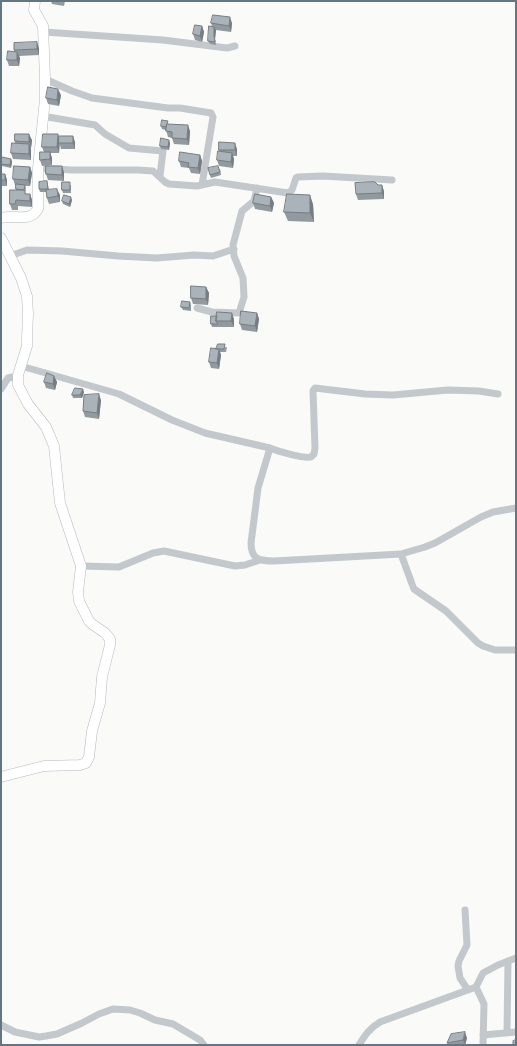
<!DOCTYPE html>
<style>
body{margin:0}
#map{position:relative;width:517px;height:1046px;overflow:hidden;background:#fafaf8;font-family:"PT Sans Narrow",sans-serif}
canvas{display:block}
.frame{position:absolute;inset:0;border:2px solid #657683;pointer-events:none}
</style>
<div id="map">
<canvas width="517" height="1046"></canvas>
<div class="frame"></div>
</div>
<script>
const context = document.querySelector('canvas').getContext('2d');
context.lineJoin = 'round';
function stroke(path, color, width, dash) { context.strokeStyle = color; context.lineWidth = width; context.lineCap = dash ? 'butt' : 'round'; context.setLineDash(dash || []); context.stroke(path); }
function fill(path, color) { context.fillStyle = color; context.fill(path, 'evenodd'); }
const street = new Path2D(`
 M 44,32 L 163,40 L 227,48 L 235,46
 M 45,79 L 72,91 L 92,98 L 168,108 L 180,108 L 211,113 L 213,117 L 202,185
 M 42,116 L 95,125 L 105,134 L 129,148 L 163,151 L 160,176
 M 38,168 L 72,170 L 138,170 L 153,171 L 165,182 L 169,184 L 197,186 L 215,182 L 288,193 L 292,190 L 296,178 L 298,177 L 323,176 L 392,180
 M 10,256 L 27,250 L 62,251 L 118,256 L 157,258 L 194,255 L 213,256 L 234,249
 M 197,308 L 212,312 L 239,313 L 244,297 L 243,278 L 234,256 L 233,245 L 242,211 L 254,201 L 257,188
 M 21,366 L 119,394 L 172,420 L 205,433 L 270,448 L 258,488 L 251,543 C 251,560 260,561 274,561 L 401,554 L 412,584 L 414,589 L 446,611 L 478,643 L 483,646 L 495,650 L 516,650
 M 1,389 L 8,378 L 12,377 L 18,380
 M 270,448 C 277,451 304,459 311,457 C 312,456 313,455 314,454 L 315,448 L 313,391 L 315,388 L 365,394 L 393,395 L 448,390 L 479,391 L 498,394
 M 401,554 L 425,547 L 435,543 L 481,517 L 493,512 L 516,508
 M 81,566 L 119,567 L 153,553 L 164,551 L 235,566 L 245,565 L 260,560
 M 465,910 L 467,945 L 459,961 L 458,966 L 460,978 L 468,990
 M 1,1025 L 15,1032 L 39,1037 L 46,1036 L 57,1034 L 82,1023 L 99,1014 L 113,1009 L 130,1010 L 140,1013 L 155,1020 L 173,1024 L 200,1040 L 204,1045
 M 507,1033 L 508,961
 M 483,1035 L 516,1032
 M 359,1045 C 365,1035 370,1028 380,1022 L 476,987
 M 483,1045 L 484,1004 L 476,987 L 483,973 L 498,965 L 516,958`);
const secondary = new Path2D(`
 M 1,218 C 14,214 30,223 38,209 L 38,168 L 45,99 L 45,79 L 43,26 L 34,10 L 35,1
 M 1,238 L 21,278 L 27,296 L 28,314 L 27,339 L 27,346 L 18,375 L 18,385 L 28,404 L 46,427 L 54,446 L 60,503 L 81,566 L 78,592 L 79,601 L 89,621 L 92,624 L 105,633 L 110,639 L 110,645 L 102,677 L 100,703 L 92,731 L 89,757 L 86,763 L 80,765 L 44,766 L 1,777`);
const wall = new Path2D(`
 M 51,1 L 65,1 L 64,6 L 52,4 Z
 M 211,23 L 232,23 L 231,32 L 216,30 L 215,39 L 216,45 L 210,44 L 208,41 L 212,26 Z
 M 202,26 L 204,32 L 202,42 L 195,40 L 193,34 Z
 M 39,48 L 39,55 L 19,56 L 20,58 L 19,66 L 9,66 L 7,60 L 14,52 L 14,50 Z
 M 61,95 L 59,106 L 48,104 L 46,98 Z
 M 169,124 L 190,131 L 189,145 L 174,144 L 172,138 L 168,137 L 166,130 L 162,129 L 161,126 Z
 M 59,138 L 75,142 L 75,149 L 61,149 L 60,145 L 59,153 L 50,153 L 52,158 L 52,165 L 42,166 L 40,160 L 44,152 L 42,147 Z
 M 32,140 L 31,148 L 31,160 L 13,159 L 11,153 L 15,143 L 15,141 Z
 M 170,143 L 169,150 L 161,149 L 160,146 Z
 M 237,149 L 237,156 L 233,156 L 234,159 L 233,168 L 219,166 L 217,160 L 219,151 L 219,150 Z
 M 200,155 L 202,161 L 200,174 L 191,173 L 189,168 L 181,167 L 179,161 Z
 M 11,159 L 12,162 L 11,168 L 2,166 L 1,161 Z
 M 30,167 L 32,173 L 30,186 L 25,186 L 26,188 L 25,192 L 26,194 L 30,194 L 32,200 L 32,207 L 18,206 L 18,210 L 12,210 L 10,204 L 16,190 L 16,185 L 15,185 L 13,179 Z
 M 220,169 L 221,175 L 211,178 L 210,175 Z
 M 64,172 L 64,181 L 48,180 L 46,174 Z
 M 1,174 L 5,174 L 7,180 L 7,186 L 1,186 Z
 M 47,181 L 49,190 L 60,195 L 60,202 L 49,204 L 47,198 L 47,192 L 40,192 L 39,189 Z
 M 71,185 L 71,193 L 63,193 L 62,190 Z
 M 384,191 L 384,199 L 358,200 L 356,194 Z
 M 271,197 L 274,203 L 272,212 L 255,209 L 253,203 Z
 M 72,200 L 70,207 L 63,204 L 62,201 Z
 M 313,204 L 314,222 L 288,221 L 284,212 Z
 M 206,287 L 209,293 L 208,305 L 193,304 L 191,298 Z
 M 190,302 L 191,305 L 191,311 L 183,310 L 181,307 Z
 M 257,313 L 259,319 L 257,332 L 242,330 L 240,324 Z
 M 211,316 L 234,319 L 234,327 L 212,327 L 211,324 Z
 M 227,347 L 226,352 L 220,352 L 221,355 L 219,369 L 211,368 L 209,362 L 216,349 Z
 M 54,376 L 57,382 L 55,390 L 46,388 L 44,382 Z
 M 84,392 L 82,398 L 73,398 L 72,395 Z
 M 101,400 L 99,419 L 85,417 L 83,411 Z
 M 467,1038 L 465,1045 L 448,1045 L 447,1043 Z`);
const shadedWall = new Path2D(`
 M 230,17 L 232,23 L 231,32 L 229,26 Z
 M 202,26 L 204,32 L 202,42 L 200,36 Z
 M 214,27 L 216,30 L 215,39 L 216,45 L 214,36 Z
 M 37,42 L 39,48 L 39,55 L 37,49 Z
 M 17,52 L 20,58 L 19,66 L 17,60 Z
 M 58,89 L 61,95 L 59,106 L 57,100 Z
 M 188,125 L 190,131 L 189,145 L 187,139 Z
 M 29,134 L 32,140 L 31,148 L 29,142 Z
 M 58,134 L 60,140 L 59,143 L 59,153 L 57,147 Z
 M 73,136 L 75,142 L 75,149 L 73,143 Z
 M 169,140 L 170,143 L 169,150 L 168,147 Z
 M 235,143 L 237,149 L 237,156 L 235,150 Z
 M 29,144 L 31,150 L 31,160 L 29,154 Z
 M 50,152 L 52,158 L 52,165 L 50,159 Z
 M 232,153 L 234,159 L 233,168 L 231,162 Z
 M 200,155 L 202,161 L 200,174 L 198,168 Z
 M 11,159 L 12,162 L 11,168 L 10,165 Z
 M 62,166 L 64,172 L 64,181 L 62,175 Z
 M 30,167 L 32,173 L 30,186 L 28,180 Z
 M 5,174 L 7,180 L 7,186 L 5,180 Z
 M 382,185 L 384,191 L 384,199 L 382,193 Z
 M 57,189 L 60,195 L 60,202 L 58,196 Z
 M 30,194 L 32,200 L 32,207 L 30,201 Z
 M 310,195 L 313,204 L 314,222 L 310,213 Z
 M 71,197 L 72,200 L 70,207 L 69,204 Z
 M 271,197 L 274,203 L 272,212 L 270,206 Z
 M 206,287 L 209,293 L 208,305 L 206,299 Z
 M 232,313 L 234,319 L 234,327 L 231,321 Z
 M 257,313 L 259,319 L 257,332 L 255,326 Z
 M 219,349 L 221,355 L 219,369 L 217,363 Z
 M 54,376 L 57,382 L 55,390 L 53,384 Z
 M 83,389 L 84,392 L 82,398 L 80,395 Z
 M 99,394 L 101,400 L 99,419 L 97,413 Z
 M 465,1032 L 467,1038 L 465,1045 L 463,1040 Z`);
const building = new Path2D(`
 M 213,15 L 230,17 L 229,26 L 211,23 Z
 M 195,25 L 202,26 L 200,36 L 193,34 Z
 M 209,26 L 214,27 L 214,36 L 215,42 L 208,41 Z
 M 37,42 L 37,49 L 14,50 L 14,43 Z
 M 8,51 L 17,52 L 17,60 L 7,60 Z
 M 48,87 L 58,89 L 57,100 L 46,98 Z
 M 162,120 L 168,121 L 166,127 L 161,126 Z
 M 167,124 L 188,125 L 187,139 L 172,138 L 172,132 L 166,131 Z
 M 15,134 L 29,134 L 29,142 L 15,141 Z
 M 43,134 L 58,134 L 57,147 L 42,147 Z
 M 59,136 L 73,136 L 73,143 L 59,143 Z
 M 161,138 L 169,140 L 168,147 L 160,146 Z
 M 219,142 L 235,143 L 235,150 L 219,150 Z
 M 12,143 L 29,144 L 29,154 L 11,153 Z
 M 218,151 L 232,153 L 231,162 L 217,160 Z
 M 40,152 L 50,152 L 50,159 L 40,160 Z
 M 180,152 L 200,155 L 198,168 L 188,167 L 189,163 L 179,161 Z
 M 2,157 L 11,159 L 10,165 L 1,164 Z
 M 14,166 L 30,167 L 28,180 L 13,179 Z
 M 46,166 L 62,166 L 62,175 L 46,174 Z
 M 218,166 L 220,172 L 210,175 L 208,168 Z
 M 1,174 L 5,174 L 5,180 L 1,180 Z
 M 47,181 L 48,189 L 39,189 L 39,182 Z
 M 62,182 L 70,182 L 70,190 L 62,190 Z
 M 375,182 L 378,185 L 382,185 L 382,193 L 356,194 L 355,183 Z
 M 16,184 L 25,185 L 24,190 L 16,189 Z
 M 57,189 L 58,196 L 47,198 L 46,190 Z
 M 10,190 L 25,190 L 25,194 L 30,194 L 30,201 L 16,200 L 15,204 L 10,204 Z
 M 255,194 L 271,197 L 270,206 L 253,203 Z
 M 287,194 L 310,195 L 310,213 L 284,212 Z
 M 64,195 L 71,197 L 69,204 L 62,201 Z
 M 191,286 L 206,287 L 206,299 L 191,298 Z
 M 182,301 L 190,302 L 189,308 L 181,307 Z
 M 241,311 L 257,313 L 255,326 L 240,324 Z
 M 217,312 L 232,313 L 231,321 L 216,321 Z
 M 211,316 L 217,316 L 216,321 L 218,324 L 211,324 Z
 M 218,344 L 225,344 L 224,349 L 216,349 Z
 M 211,348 L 219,349 L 217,363 L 209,362 Z
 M 47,373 L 54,376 L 53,384 L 44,382 Z
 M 75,388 L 83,389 L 80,395 L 72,395 Z
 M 99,394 L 97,413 L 83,411 L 84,395 Z
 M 465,1032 L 463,1040 L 447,1043 L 451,1034 Z
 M 516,1040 L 516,1045 L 513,1045 L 513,1041 Z`);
stroke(secondary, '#b3babf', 11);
stroke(street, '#c3c8cc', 7);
stroke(secondary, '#fff', 10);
fill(wall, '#929a9f');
fill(shadedWall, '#777d82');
fill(building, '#aab3b9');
stroke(building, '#777d82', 1);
</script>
